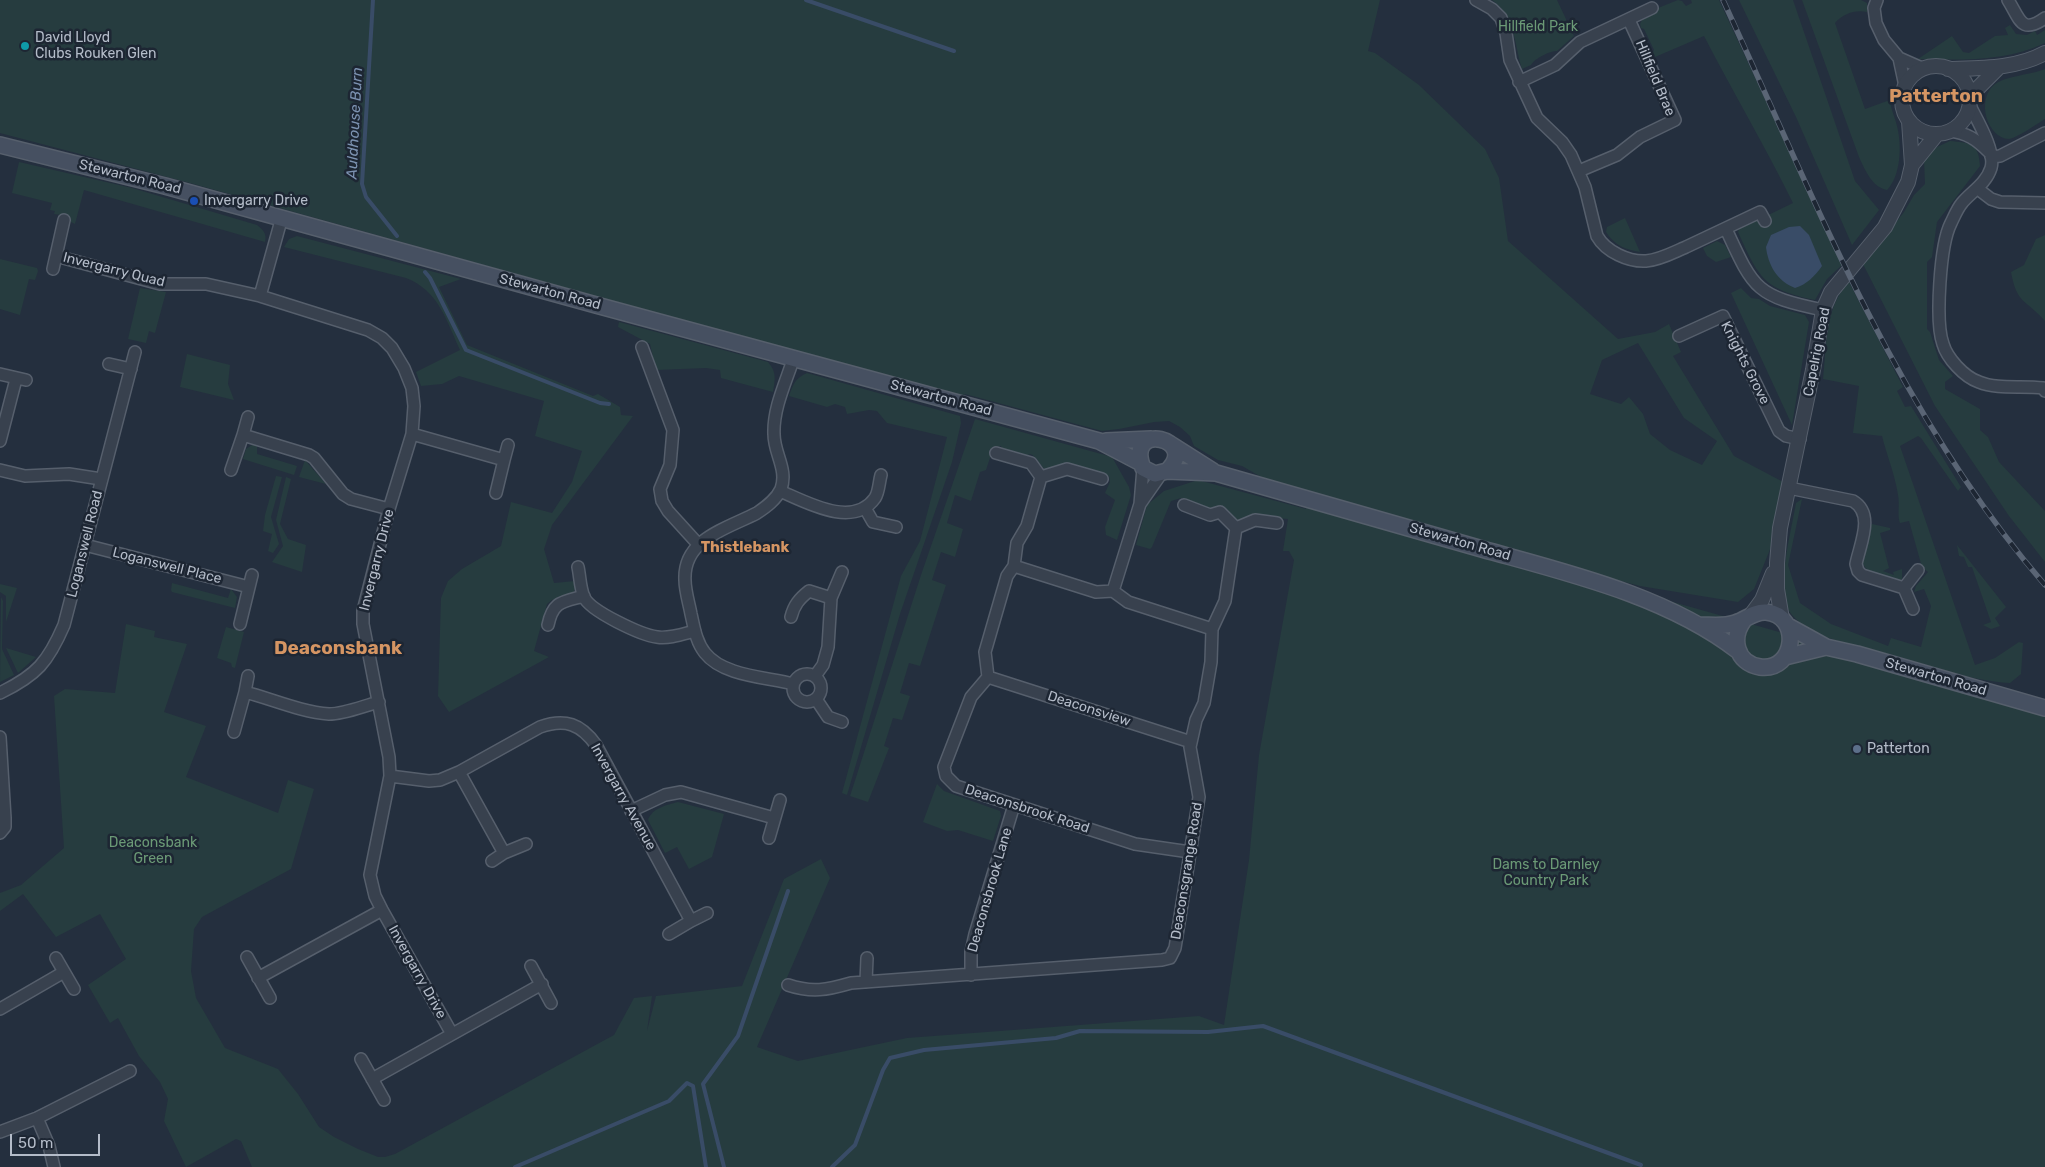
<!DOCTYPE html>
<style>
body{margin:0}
#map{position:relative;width:2045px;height:1167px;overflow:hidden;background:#242f3e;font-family:Rubik,sans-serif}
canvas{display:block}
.scale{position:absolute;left:10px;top:1134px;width:90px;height:22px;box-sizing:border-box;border:2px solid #b4bcc9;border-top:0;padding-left:6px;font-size:15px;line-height:18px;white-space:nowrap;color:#b4bcc9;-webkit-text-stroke:4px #1d2633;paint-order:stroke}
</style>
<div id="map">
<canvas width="2045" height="1167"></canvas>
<div class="scale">50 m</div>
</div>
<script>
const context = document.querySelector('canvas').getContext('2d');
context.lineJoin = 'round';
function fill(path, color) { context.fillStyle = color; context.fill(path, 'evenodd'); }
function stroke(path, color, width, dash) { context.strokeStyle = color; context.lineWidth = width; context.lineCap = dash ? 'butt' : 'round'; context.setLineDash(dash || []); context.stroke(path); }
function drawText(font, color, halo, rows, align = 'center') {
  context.font = font + ' Rubik,sans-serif'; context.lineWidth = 5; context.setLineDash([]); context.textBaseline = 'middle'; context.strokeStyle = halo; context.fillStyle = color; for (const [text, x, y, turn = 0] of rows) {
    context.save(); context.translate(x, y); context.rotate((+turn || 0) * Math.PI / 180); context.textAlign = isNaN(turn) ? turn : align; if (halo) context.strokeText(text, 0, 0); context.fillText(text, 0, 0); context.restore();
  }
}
const green = new Path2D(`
 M 0,0 L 1380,0 L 1368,51 L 1375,53 L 1419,85 L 1485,149 L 1499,178 L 1508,241 L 1618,339 L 1655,332 L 1669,324 L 1681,352 L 1673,356 L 1734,456 L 1787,484 L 1773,542 L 1754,589 L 1738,602 L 1640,586 L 1541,560 L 1263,478 L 1242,466 L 1218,460 L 1194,446 L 1190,436 L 1180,427 L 1169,421 L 1154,422 L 1119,429 L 1102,431 L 965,394 L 961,398 L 190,183 L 0,133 ZM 1638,343 L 1684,418 L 1717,441 L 1702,465 L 1670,450 L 1650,434 L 1643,414 L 1629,397 L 1621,404 L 1590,394 L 1602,360 Z
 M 1492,0 L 1557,0 L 1574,36 L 1557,51 C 1550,51 1535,58 1531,65 L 1522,69 C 1514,44 1516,17 1492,0 Z
 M 1678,0 L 1682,1 L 1686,6 L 1692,3 L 1691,0 L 1719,0 L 1842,265 L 1827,279 L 1815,300 C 1763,289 1759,278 1738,232 L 1741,224 L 1758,220 L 1793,203 C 1765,146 1733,92 1704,36 L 1655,57 L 1653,52 L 1654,50 L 1644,29 L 1641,28 L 1640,24 L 1642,20 L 1656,13 L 1658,8 Z
 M 1739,0 L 1793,0 L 1855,181 L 1879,210 L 1852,245 L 1796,117 Z
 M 1802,0 L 1861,0 L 1867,3 L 1867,12 C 1856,9 1842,14 1835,23 L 1865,109 L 1890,100 C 1891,110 1895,117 1897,126 C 1902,145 1901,176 1887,190 C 1872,187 1865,170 1859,157 Z
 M 2010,25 L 2016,34 L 2027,35 L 2035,31 L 2037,35 L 2045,30 L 2045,43 C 2005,62 1961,60 1918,59 L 1952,36 L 1963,52 L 1969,53 L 1995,36 L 2008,35 L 2005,28 Z
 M 2045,69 L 2045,119 C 2037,124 2015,139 2009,139 C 1987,138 1976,100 1994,85 C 2004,76 2031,75 2045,69 Z
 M 1950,141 C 1970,143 1979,143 1980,166 L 1937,222 L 1932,257 L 1927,262 L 1927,329 L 1930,332 L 1939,360 L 1953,376 L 1945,382 L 1945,389 L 1980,409 L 1980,430 L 1988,437 L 1999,462 L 2045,511 L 2045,562 L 2009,516 L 1935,406 L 1863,264 L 1904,212 L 1914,195 L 1925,184 L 1924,159 L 1937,147 Z
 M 19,162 L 132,188 L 257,225 C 263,230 267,233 265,242 L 84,190 L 75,224 L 71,222 L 68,216 L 54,214 L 55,211 L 50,210 L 52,203 L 12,193 Z
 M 1625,218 L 1640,252 C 1626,250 1614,245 1606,232 L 1607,227 Z
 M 2045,235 L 2045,321 C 2026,299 2017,305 2011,272 L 2024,265 L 2036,239 Z
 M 297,236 L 461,279 L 439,287 L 467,345 L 593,396 L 598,394 L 620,407 L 621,415 L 633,416 L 552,525 L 544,549 L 554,583 L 575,581 L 577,585 L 573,593 L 552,600 L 547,604 L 534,651 L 549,657 L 449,712 L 438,696 L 441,598 L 448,581 L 462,569 L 501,546 L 511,502 L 552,513 L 572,482 L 582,451 L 535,436 L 544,401 L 459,376 L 442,384 L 421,386 L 416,372 L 460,350 C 446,320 439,291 406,278 L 284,247 L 289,239 Z
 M 1717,241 L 1725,245 L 1731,257 L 1716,262 L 1707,256 L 1703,248 Z
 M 0,259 L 37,268 L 38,271 L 35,280 L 29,279 L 20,315 L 0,309 Z
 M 1849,282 L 1903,387 L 1897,391 L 1905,407 L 1911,406 L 1961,487 L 1958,491 L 1921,438 L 1918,436 L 1900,446 L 1975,665 L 1995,658 L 2019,642 L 2023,643 L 2021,674 L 2010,683 C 1969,681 1924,663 1885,653 C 1863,647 1839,643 1819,634 C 1808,630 1796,621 1789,611 C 1775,590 1792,528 1796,503 L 1802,499 L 1788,565 L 1800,603 L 1831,624 L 1888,646 L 1891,638 L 1921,647 L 1931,606 L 1924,589 L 1914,592 L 1916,586 L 1928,572 L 1922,567 L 1909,521 L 1900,523 C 1897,516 1900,504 1898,495 C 1895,475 1887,456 1882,436 L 1853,433 L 1859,386 L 1823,379 C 1827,346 1824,308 1849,282 Z
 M 140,288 L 166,292 L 155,333 L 149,331 L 146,343 L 128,339 Z
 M 1741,288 L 1751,298 L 1759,299 L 1770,306 L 1805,315 L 1809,322 L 1792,425 L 1731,293 Z
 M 619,322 L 768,362 C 777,372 775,380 773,392 L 721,378 L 720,370 L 706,368 L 656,370 L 650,344 L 618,327 Z
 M 187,354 L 230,365 L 228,384 L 234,400 L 180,387 Z
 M 807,373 L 960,416 L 961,423 L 952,462 L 900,614 L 847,795 L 842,793 L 901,576 L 920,541 L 947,437 L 887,423 L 877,411 L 869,410 L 847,414 L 845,407 L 835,404 L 827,407 L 789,396 C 793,385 795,378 807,373 Z
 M 975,419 L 1112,457 L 1129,487 L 1131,495 L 1117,540 L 1106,535 L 1105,527 L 1115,500 L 1105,493 L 1110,482 L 1109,476 L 1069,464 L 1046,470 C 1039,465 1037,456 1030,454 L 1022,458 L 1003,452 L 1001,446 L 996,447 L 992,452 L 986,470 L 980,472 L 971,501 L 955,495 L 947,523 L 963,529 L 955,557 L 941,552 L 932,580 L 946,585 L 920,666 L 909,663 L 900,693 L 910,696 L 902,720 L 893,718 L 884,746 L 889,748 L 868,802 L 850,796 L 921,575 Z
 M 252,445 L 257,445 L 257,454 L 297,466 L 294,475 L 243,459 L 246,449 Z
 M 305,460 L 326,484 L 299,477 Z
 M 276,476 L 282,477 L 271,517 L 279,544 L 273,553 L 268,551 L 272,534 L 263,531 L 265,515 Z
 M 286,477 L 291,479 L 280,524 L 288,539 L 306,545 L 302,572 L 272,562 L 283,546 L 276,520 Z
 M 1198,480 L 1306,509 L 1308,499 L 2045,707 L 2045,1167 L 252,1167 L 241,1141 L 236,1139 L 186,1167 L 164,1121 L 168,1099 L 160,1082 L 139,1056 L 118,1018 L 110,1023 L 88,985 L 126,959 L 100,914 L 56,937 L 23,894 L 0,911 L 0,893 L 21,885 L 64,848 L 54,696 L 65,689 L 115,693 L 126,624 L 155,631 L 154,637 L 187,644 L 164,712 L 206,726 L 186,777 L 278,813 L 288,780 L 314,789 L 291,869 L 202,917 L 194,929 L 191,971 L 196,998 L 225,1048 L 278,1069 L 298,1094 L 319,1127 L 334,1137 L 358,1149 L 378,1157 L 385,1157 L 395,1154 L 614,1035 L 634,998 L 652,996 L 647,1031 L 656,996 L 742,986 L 784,879 L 821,859 L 830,878 L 757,1047 L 798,1061 L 907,1038 L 1199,1016 L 1224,1025 L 1249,860 L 1259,755 L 1294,560 L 1289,551 L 1283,551 L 1288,519 L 1255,516 L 1237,521 L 1208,511 L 1181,498 L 1171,501 L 1152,547 L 1150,549 L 1136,545 L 1147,505 L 1164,491 Z
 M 1872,524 L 1890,528 L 1890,530 L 1880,533 L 1889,568 L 1883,571 L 1894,575 L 1893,572 L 1902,569 L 1902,579 L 1898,580 C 1885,576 1866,576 1862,561 L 1869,526 Z
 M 1957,545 L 2006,607 L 1995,618 L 2000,626 L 1991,629 L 1983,625 L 1991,622 L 1972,567 L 1968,567 L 1964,557 L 1959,556 Z
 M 172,583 L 228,598 L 231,589 L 237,597 L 235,608 L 172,592 L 171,590 Z
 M 0,584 L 17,588 L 6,622 L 6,596 L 0,592 Z
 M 1,597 L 3,601 L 2,649 L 14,675 L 0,682 Z
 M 226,627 L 244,632 L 235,668 L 232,667 L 231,663 L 217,658 Z
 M 6,648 L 36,657 L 18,673 Z
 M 937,784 L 944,791 L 1000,811 L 1001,816 L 993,841 L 958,830 L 947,831 L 923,822 Z
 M 678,802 L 724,814 L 712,857 L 689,869 L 677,847 L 665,853 L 648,820 C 652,808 667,805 678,802 Z`);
const water = new Path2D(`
 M 1800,226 L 1809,235 L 1822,266 C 1815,276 1806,285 1795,288 C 1777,281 1768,265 1766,247 L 1771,235 L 1789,227 Z`);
const stream = new Path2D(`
 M 373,0 L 362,184 L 366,197 L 397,236
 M 806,0 L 954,51
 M 425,272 L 430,278 L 466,350 L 600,403 L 609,404
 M 515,1167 L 669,1101 L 687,1083 L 693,1086 L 706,1167
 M 724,1167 L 703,1084 L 738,1036 L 788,891
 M 832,1167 L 855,1145 L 883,1070 L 890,1058 L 924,1050 L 1056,1038 L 1080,1031 L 1208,1032 L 1263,1026 L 1641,1165`);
const minor = new Path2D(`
 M 1476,0 L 1492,9 L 1501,18 L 1506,33 L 1510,60 L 1537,118 L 1562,142 L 1571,155 L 1585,187 L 1597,236 C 1606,252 1629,262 1646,261 C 1660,260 1674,252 1686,247 C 1711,235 1735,224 1760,212 L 1765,221
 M 1877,0 L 1874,8 L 1876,23 L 1884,40 L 1899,58 L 1905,86
 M 2008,0 C 2020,19 2021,35 2045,18
 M 1899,58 L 1924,69
 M 1519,82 L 1555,65 L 1580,42 L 1652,8
 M 1969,104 C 1977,120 1996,151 1991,168 C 1986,184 1971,192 1962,203 C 1957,209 1954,217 1951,223 C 1940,244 1935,322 1943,344 C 1947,358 1964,377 1979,382 C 1998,390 2023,385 2043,388 L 2045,391
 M 1949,131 C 1967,133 1976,139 1989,152
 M 1991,157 L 2000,156 L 2045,133
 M 1579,171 L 1617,155 L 1640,137 L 1675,120 L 1629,20
 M 1978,189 L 1991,199 L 2000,202 L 2045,203
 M 282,217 L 260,296 L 368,330 L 382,338 L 392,348 L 404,368 L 412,388 L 414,406 L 412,434 L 389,509 L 363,611 L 363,624 L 389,757 L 390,776 L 370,875 L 375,896 L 382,910 L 452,1034
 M 1726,229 C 1754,290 1756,296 1823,310
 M 56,256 L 160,284 L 206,284 L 260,296
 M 53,269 L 64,220
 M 1679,336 L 1723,316 L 1779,431 L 1786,436 L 1800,439
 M 642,347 L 673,430 L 670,465 L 660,489 L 662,501 L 668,511 L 698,544
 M 109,364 L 131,369
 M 0,374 L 26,380
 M 412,434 L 504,460 L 496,493
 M 243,435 L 248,417
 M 0,441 L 16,379
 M 996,453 L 1031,463 L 1041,477 L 1027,526 L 1017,543 L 1014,566 L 1007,576 L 985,652 L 988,677 L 971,697 L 944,767 L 946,776 L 956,786 L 1135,844 L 1190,852
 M 504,460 L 508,445
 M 0,470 L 25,476 L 69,474 L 101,479
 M 231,470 L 243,435 L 309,455 L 314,458 L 343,494 L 351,499 L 389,509
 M 1041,477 L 1067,469 L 1102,479
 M 1789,488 L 1853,501 C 1875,514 1860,544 1856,564 L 1858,571 L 1862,575 L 1904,588 L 1913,609
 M 780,491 C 806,502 853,529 875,498 C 879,492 879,482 881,475
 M 1140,504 L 1161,474
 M 865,508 L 873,522 L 896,527
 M 1236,528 L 1255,520 L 1277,523
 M 85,545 L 249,587
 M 1014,566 L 1096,592 L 1113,591 L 1128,602 L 1212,629
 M 578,567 C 580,576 580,588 584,597 C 590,611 641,635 657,637 C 669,639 683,634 695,631
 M 1904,588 L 1918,570
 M 1113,591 L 1140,504 L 1143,468
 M 791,617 C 794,605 799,599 809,591 L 831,598
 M 240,624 L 252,575
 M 548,625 C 553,601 562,602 584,596
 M793 688a14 14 0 1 1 28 0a14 14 0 1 1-28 0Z
 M 815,676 L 823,665 L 828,647 L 831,598 L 842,572
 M 988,677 L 1191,742
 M 793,684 C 766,677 723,676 705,653 C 696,642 694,627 691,614 C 689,603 685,591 685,580 C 683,539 726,529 757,513 C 766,507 776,500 781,489 C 788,469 774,454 774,434 C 773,408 786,382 794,357
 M 245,692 L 248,676
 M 0,693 C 37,675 48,662 64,625 L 135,352
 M 816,699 L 828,717 L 842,722
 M 234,732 L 245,692 C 272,699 301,712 329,714 C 345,714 363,706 379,702
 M 0,737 L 5,818 L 5,827 L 0,833
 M 459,772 L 504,853
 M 390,776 L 429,781 L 440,780 L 459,772 L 540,727 C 565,718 581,724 596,745 L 691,921 L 669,934
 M 631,811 L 665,795 L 681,792 L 774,818
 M 769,838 L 780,800
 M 492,861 L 504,853 L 526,844
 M 691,921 L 707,913
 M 247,957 L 270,998
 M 56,958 L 74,989
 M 531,966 L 551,1003
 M 971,975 L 971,952 L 975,934 L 1014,805
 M 258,978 L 382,910
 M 866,982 L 867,958
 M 788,985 C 812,993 827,990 851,983 L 1162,960 L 1170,958 L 1175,948 L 1199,797 L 1190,747 L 1196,720 L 1204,703 L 1211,662 L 1212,629 L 1225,601 L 1236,528 L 1220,512 L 1210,515 L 1184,505
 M 0,1009 L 64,972
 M 361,1059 L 384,1100
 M 372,1079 L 542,984
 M 37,1118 L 49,1146 L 54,1167
 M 0,1132 L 37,1118 L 130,1071`);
const tertiary = new Path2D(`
 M1902 100a34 34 0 1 1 68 0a34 34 0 1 1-68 0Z
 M 1948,69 C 1981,68 2016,69 2045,53
 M 1969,97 L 1999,67
 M 1912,165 L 1937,134
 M 1751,615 L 1762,600 L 1773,573
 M 1782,619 L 1777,589 L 1777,563 L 1780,528 L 1813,370 L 1823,310 L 1831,292 L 1885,227 L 1908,182 L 1912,165 L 1909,121`);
const secondary = new Path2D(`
 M 0,145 L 165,186 L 596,305 L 1099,441 L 1141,463
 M 1106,441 L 1151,439
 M 1172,445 L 1213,471
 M 1167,471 C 1201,439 1124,420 1143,468 L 1155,474 L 1167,471 L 1216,473 C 1305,498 1394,523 1482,549 C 1568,573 1667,596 1738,651
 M 1700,625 C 1711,625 1724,627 1735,623 C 1746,620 1754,611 1766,612 C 1802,615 1796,672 1760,667 C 1735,663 1731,637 1744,620
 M 1788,626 L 1826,647 L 1857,654 L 2045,708
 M 1785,657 L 1826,647`);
const rail = new Path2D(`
 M 1723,0 C 1816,202 1898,415 2045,585`);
const markers = [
 [25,46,5,"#0f9aa8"],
 [194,201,5,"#1a4fb4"],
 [1857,749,5,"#5c6f8a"]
];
const parkNames = [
 ["Hillfield Park",1538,27],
 ["Deaconsbank",153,843],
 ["Green",153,859],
 ["Dams to Darnley",1546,865],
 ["Country Park",1546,881]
];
const poiNames = [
 ["David Lloyd",35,38],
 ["Clubs Rouken Glen",35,54],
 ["Invergarry Drive",204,201],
 ["Patterton",1867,749]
];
const streetNames = [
 ["Hillfield Brae",1655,78,67],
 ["Stewarton Road",130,177,14],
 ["Invergarry Quad",114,270,14],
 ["Stewarton Road",550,292,15],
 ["Capelrig Road",1817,352,-79],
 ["Knights Grove",1745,363,63],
 ["Stewarton Road",941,398,15],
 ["Stewarton Road",1460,542,16],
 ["Loganswell Road",85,544,-76],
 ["Invergarry Drive",377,560,-76],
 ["Loganswell Place",167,566,14],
 ["Stewarton Road",1936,677,16],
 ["Deaconsview",1089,709,18],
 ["Invergarry Avenue",623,797,61],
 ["Deaconsbrook Road",1027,809,18],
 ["Deaconsgrange Road",1187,871,-81],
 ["Deaconsbrook Lane",990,890,-74],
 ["Invergarry Drive",417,972,61]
];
const waterNames = [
 ["Auldhouse Burn",355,123,-87]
];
const neighbourhoodNames = [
 ["Thistlebank",745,548]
];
const districtNames = [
 ["Patterton",1936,97],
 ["Deaconsbank",338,649]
];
fill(green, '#263c3f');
fill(water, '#394c67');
stroke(stream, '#394c67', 4);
stroke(minor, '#565f6c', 14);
stroke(tertiary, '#565f6c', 16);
stroke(secondary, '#565f6c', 18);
stroke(minor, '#38414e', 11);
stroke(tertiary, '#38414e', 14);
stroke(secondary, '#465061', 15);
stroke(rail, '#5a6575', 5.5);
stroke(rail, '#1d2633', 4, [11]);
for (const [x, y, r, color] of markers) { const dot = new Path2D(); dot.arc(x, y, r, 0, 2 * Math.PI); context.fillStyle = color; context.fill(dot); stroke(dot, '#1d2633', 2); }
drawText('14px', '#6b9a76', '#1d2633', parkNames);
drawText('14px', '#b4bcc9', '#1d2633', poiNames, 'left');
drawText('14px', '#b4bcc9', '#1d2633', streetNames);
drawText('italic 15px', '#7c92b1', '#1d2633', waterNames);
drawText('bold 15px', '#d59563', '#1d2633', neighbourhoodNames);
drawText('bold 19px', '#d59563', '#1d2633', districtNames);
</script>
